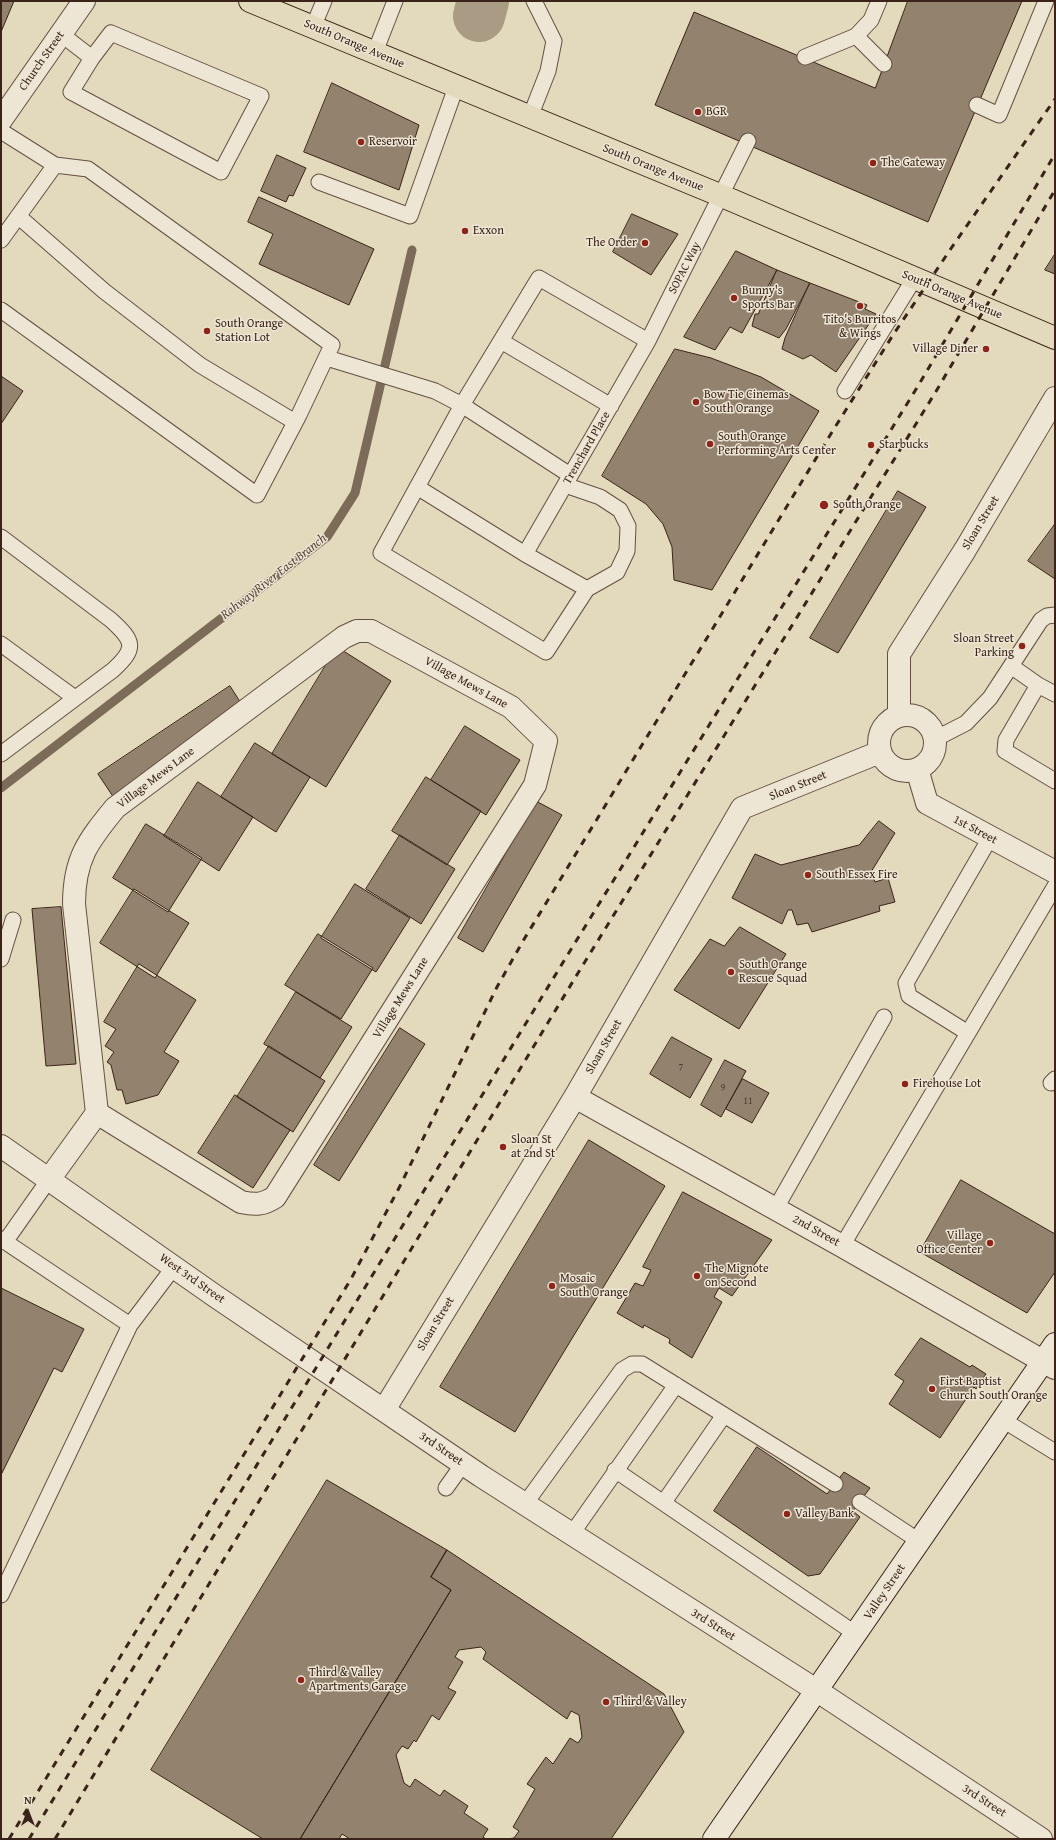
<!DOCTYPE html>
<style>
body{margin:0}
#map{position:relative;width:1056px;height:1840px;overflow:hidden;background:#e3d9bd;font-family:"Gentium Book Plus",serif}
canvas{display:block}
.frame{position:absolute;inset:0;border:2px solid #3a2318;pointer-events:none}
.north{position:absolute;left:8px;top:1792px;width:40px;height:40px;-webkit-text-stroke:3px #ede6d4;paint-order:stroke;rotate:0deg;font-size:11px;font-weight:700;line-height:16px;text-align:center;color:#3a2318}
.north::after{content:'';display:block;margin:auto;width:14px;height:18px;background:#3a2318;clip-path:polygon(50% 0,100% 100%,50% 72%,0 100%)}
</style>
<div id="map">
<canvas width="1056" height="1840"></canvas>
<div class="frame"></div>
<div class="north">N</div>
</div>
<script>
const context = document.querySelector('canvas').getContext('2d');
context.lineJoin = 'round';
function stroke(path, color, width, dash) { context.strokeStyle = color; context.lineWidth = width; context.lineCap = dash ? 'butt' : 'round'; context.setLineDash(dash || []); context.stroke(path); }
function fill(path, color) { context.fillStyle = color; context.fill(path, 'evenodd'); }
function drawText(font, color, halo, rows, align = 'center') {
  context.font = font + ' "Gentium Book Plus",serif'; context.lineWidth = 3; context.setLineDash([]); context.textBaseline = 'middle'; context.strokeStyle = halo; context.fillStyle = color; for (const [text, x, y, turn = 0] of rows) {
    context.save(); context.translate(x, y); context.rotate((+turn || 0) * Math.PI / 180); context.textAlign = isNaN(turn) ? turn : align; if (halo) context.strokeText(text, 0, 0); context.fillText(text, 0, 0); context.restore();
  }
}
const stream = new Path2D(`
 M 1,788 L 327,537 L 355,493 L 412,250`);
const river = new Path2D(`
 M 479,16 L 483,1`);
const building = new Path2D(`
 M 1,1 L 14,1 L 1,32 Z
 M 908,1 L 1022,1 L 928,222 L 655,105 L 694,12 L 875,88 Z
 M 332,83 L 419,125 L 399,190 L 304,152 Z
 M 277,155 L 306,168 L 293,196 L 289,195 L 286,202 L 261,191 Z
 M 259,197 L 374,249 L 349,305 L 259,264 L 273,234 L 248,222 Z
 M 632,214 L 678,234 L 651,275 L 613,252 Z
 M 736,251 L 777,270 L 742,333 L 730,327 L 715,350 L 684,337 Z
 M 1055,254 L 1055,274 L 1045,270 Z
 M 777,270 L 810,283 L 786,329 L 779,338 L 752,326 L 755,314 L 758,314 Z
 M 810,283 L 867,305 L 865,309 L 876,314 L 836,372 L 811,355 L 803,359 L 782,349 L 785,338 Z
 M 675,349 L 711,358 L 761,377 L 819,411 L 712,590 L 674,580 L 672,547 L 663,524 L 646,504 L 602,476 Z
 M 1,376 L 23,391 L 1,424 Z
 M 898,491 L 926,507 L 838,653 L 810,638 Z
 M 1055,524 L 1055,579 L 1028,561 Z
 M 337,647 L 391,681 L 326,787 L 272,754 Z
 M 230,686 L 246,711 L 114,798 L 98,774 Z
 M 465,726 L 520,760 L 486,815 L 431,780 Z
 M 255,743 L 310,777 L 276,832 L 221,797 Z
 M 426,777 L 481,811 L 447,865 L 392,831 Z
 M 198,782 L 253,817 L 219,871 L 164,836 Z
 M 536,801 L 562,815 L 483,952 L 458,938 Z
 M 879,821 L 895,833 L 871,872 L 875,882 L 888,878 L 895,902 L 879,906 L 880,911 L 812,932 L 808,923 L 797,925 L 792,910 L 788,910 L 782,924 L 732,898 L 755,854 L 781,865 L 859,845 Z
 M 146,824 L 202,858 L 168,912 L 113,878 Z
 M 400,835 L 455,869 L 421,924 L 366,889 Z
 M 355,884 L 410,918 L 376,972 L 321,938 Z
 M 134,889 L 189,923 L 155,978 L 100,943 Z
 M 61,907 L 76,1064 L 46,1066 L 32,909 Z
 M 740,927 L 786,954 L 739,1029 L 674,990 L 710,939 L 724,946 Z
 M 318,934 L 373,968 L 341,1019 L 285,985 Z
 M 139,964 L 196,1000 L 164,1052 L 179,1061 L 158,1095 L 126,1104 L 122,1090 L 117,1090 L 111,1065 L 107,1062 L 114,1052 L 105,1046 L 116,1029 L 104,1022 Z
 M 296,992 L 352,1027 L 320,1078 L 264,1044 Z
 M 400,1028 L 425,1044 L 339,1181 L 314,1165 Z
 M 672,1037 L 712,1059 L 690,1098 L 650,1074 Z
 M 269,1046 L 325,1081 L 293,1132 L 237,1097 Z
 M 725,1060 L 746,1071 L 721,1117 L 701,1105 Z
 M 743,1079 L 769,1093 L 752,1123 L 726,1109 Z
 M 235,1095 L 290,1130 L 253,1188 L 198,1153 Z
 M 589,1140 L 665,1186 L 515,1432 L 440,1387 Z
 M 961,1180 L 1055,1234 L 1055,1272 L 1027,1313 L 920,1252 Z
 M 683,1192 L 772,1240 L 732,1296 L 719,1288 L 714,1297 L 722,1302 L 692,1358 L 669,1343 L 670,1339 L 644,1325 L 643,1328 L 617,1313 L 635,1283 L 643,1286 L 651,1270 L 643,1267 Z
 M 1,1288 L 84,1329 L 62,1372 L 54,1368 L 1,1475 Z
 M 921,1338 L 970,1367 L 972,1365 L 986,1374 L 976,1389 L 974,1387 L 940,1438 L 889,1404 L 904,1381 L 895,1375 Z
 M 757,1447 L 827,1494 L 844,1472 L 870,1488 L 853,1511 L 860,1517 L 820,1574 L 808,1576 L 714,1511 Z
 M 327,1480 L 447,1550 L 431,1577 L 451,1590 L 300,1839 L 263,1839 L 151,1770 Z
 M 447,1550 L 664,1694 L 684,1732 L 611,1839 L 507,1839 L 514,1838 L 519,1831 L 513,1827 L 535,1789 L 527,1784 L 546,1757 L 553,1764 L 570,1738 L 578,1743 L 582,1737 L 579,1715 L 571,1711 L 567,1719 L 483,1659 L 486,1652 L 481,1647 L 459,1650 L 455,1657 L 463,1662 L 448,1688 L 456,1692 L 439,1720 L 432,1715 L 416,1742 L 414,1740 L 408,1749 L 402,1746 L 396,1755 L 404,1783 L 410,1787 L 415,1779 L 440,1796 L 444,1790 L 468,1806 L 464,1813 L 488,1829 L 483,1837 L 486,1839 L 350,1839 L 342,1834 L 339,1839 L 300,1839 L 451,1590 L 431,1577 Z`);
const service = new Path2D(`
 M 313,27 L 324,1
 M 61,34 L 92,58 L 111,33 L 261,96 L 221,172 L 71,92 L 92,58
 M 856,36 L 884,64
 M 375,52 L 395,1
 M 805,57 L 856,36 L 871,20 L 879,1
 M 977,105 L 999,115 L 1046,1
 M 530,117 L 548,71 L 554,41 L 534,1
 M 1,131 L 55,165 L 88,169 L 332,345 L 299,415 L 257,495 L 1,310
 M 319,182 L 410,216 L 456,87
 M 18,216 L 104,291 L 200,365 L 295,422
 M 1,240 L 55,165
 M 501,341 L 611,406
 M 327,358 L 435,391 L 462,405 L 381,553 L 546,652 L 587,589 L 617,572 L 627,551 L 628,526 L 620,510 L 600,497 L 565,485
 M 845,391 L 914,279
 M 570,475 L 462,405 L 539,278 L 648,341
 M 417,487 L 525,554 L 587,589
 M 1,537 L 111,620 C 134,641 137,648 113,670 L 1,754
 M 525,554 L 648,341 L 748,141
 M 1,644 L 75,698
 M 1011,666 L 1038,685 L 1006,740 L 1005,751 L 1055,781
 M 1038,685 L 1055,694
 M 935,739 L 966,723 L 990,698 L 1041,620 L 1047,616 L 1055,615
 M 1,959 L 13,920
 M 968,1033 L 909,996 L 906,983 L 990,838
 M 1051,1083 L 1055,1079
 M 776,1208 L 884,1017
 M 1,1239 L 130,1325
 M 5,1242 L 50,1178
 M 842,1246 L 1055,886
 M 1003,1420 L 1055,1452
 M 615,1470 L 856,1634
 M 446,1488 L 463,1464
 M 664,1502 L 724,1415
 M 860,1502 L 919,1541
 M 525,1504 L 622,1370 L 632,1364 L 642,1364 L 835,1484
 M 571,1535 L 676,1385
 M 1,1595 L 130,1325 L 174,1267`);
const minor = new Path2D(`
 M 1,120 L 84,1
 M879 743a28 28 0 1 1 56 0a28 28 0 1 1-56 0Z
 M 899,716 L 899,654 L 965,550 L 1055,398
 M 917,769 L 927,803 L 1055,872
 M 575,1097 L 842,1246 L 1055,1368
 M 1,1146 L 215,1296 L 481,1476 L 816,1690 L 1041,1839
 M 50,1178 L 97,1113 L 74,904 C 74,859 88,841 115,808 L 344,637 L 357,631 L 371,631 L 511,707 L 546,741 L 535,785 L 275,1197 C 263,1205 255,1205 241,1202 L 97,1113
 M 384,1410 L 575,1097 L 742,808 L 880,752`);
const secondary = new Path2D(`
 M 714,1839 L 1055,1344`);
const primary = new Path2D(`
 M 250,1 L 722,196 L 1055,338`);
const rail = new Path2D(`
 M 9,1839 L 351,1279 L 400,1186 L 497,987 L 523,941 L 832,432 L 893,335 L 952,247 L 1055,99
 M 29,1839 L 562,964 L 918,386 L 1055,154
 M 55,1839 L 578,973 L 935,393 L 1055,190`);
const markers = [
 [698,112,4,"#8f2418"],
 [361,142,4,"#8f2418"],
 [873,163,4,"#8f2418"],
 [465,231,4,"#8f2418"],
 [645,243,4,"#8f2418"],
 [734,298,4,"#8f2418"],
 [860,306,4,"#8f2418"],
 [207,331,4,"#8f2418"],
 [986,349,4,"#8f2418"],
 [696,402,4,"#8f2418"],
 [710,444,4,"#8f2418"],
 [871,445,4,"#8f2418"],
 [824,505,5,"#8f2418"],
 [1022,646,4,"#8f2418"],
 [808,875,4,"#8f2418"],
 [731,972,4,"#8f2418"],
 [905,1084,4,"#8f2418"],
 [503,1147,4,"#8f2418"],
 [990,1243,4,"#8f2418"],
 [697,1276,4,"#8f2418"],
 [552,1286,4,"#8f2418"],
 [932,1389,4,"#8f2418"],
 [787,1514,4,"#8f2418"],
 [301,1680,4,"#8f2418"],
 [606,1702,4,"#8f2418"]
];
const numberNames = [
 ["7",681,1067],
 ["9",723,1088],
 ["11",748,1101]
];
const streetNames = [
 ["South Orange Avenue",354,44,23],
 ["Church Street",42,61,-55],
 ["South Orange Avenue",653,168,22],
 ["SOPAC Way",685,268,-63],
 ["South Orange Avenue",952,295,23],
 ["Trenchard Place",587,448,-60],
 ["Sloan Street",981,523,-59],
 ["Village Mews Lane",466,683,29],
 ["Village Mews Lane",156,778,-37],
 ["Sloan Street",798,786,-22],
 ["1st Street",975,830,28],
 ["Village Mews Lane",401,998,-58],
 ["Sloan Street",604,1047,-60],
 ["2nd Street",816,1231,29],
 ["West 3rd Street",192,1279,35],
 ["Sloan Street",436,1324,-59],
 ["3rd Street",441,1449,34],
 ["Valley Street",885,1592,-56],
 ["3rd Street",713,1625,32],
 ["3rd Street",984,1801,33]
];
const poiNames = [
 ["BGR",706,112],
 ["Reservoir",369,142],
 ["The Gateway",881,163],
 ["Exxon",473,231],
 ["The Order",637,243,"right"],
 ["Bunny's",742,291],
 ["Sports Bar",742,305],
 ["Tito's Burritos",860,320,"center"],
 ["& Wings",860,334,"center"],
 ["South Orange",215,324],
 ["Station Lot",215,338],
 ["Village Diner",978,349,"right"],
 ["Bow Tie Cinemas",704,395],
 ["South Orange",704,409],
 ["South Orange",718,437],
 ["Performing Arts Center",718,451],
 ["Starbucks",879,445],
 ["South Orange",833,505],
 ["Sloan Street",1014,639,"right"],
 ["Parking",1014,653,"right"],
 ["South Essex Fire",816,875],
 ["South Orange",739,965],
 ["Rescue Squad",739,979],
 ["Firehouse Lot",913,1084],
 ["Sloan St",511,1140],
 ["at 2nd St",511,1154],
 ["Village",982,1236,"right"],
 ["Office Center",982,1250,"right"],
 ["The Mignote",705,1269],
 ["on Second",705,1283],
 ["Mosaic",560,1279],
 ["South Orange",560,1293],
 ["First Baptist",940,1382],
 ["Church South Orange",940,1396],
 ["Valley Bank",795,1514],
 ["Third & Valley",309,1673],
 ["Apartments Garage",309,1687],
 ["Third & Valley",614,1702]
];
const waterNames = [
 ["Rahway River East Branch",274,577,-38]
];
stroke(stream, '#7d6b59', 9);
stroke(river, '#aa9b85', 52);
fill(building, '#92826e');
stroke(building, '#3a2318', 1);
stroke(service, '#645041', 17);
stroke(minor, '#645041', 24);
stroke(secondary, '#3a2318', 24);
stroke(primary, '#3a2318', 24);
stroke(service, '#ede6d4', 15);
stroke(minor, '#ede6d4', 22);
stroke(secondary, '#ede6d4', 22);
stroke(primary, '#e3d9bd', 22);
stroke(rail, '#3a2318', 3, [7, 7]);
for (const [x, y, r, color] of markers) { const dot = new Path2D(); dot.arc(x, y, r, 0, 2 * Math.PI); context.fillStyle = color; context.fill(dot); stroke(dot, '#ede6d4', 1.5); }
drawText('10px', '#503b2e', null, numberNames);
drawText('12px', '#3a2318', '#ede6d4', streetNames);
drawText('12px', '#3a2318', '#ede6d4', poiNames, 'left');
drawText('italic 13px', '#5c4739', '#ede6d4', waterNames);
</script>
